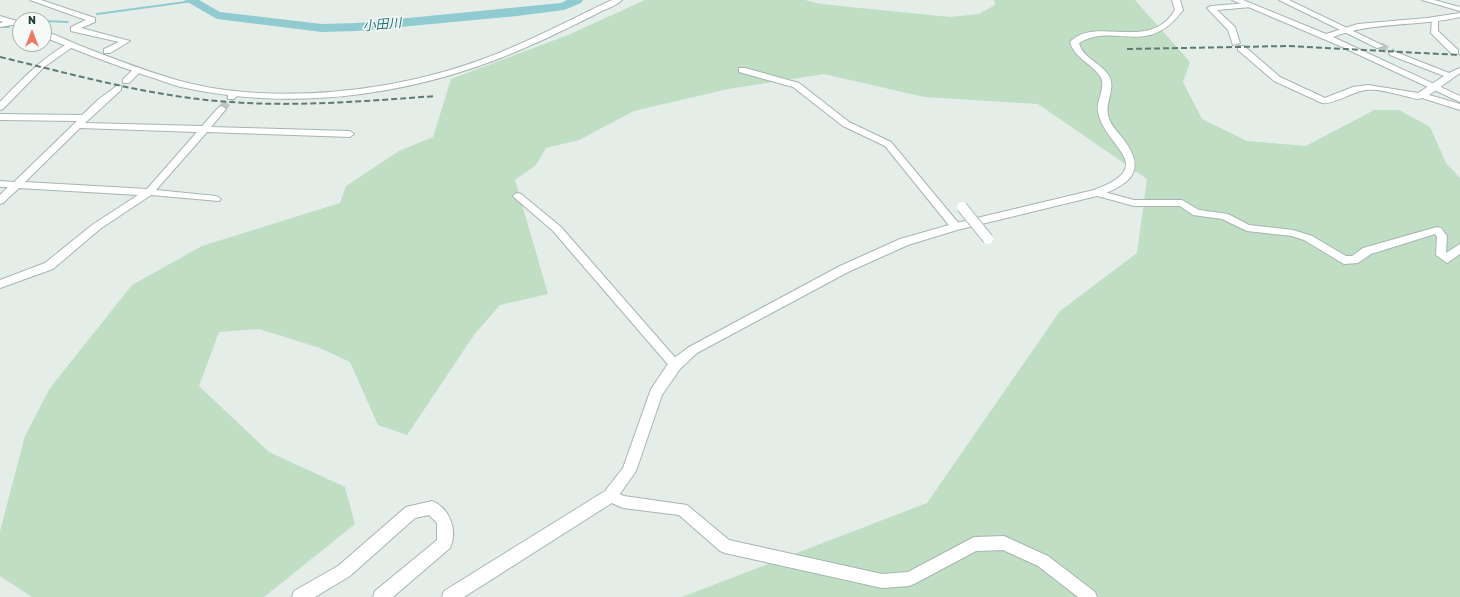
<!DOCTYPE html>
<meta charset="utf-8">
<style>
body{margin:0}
#map{position:relative;width:1460px;height:597px;overflow:hidden;background:#e5ede9;font-family:Rubik,sans-serif}
canvas{display:block}
.north{position:absolute;left:12px;top:12px;width:40px;height:40px;box-sizing:border-box;background:#f5faf7;border:1px solid #a1afa9;border-radius:50%;rotate:0deg;font-size:11px;font-weight:700;line-height:16px;text-align:center;color:#243f35}
.north::after{content:'';display:block;margin:auto;width:14px;height:18px;background:#ed7963;clip-path:polygon(50% 0,100% 100%,50% 72%,0 100%)}
</style>
<div id="map">
<canvas width="1460" height="597"></canvas>
<div class="north">N</div>
</div>
<script>
const context = document.querySelector('canvas').getContext('2d');
context.lineJoin = 'round';
function fill(path, color) { context.fillStyle = color; context.fill(path, 'evenodd'); }
function stroke(path, color, width, dash) { context.strokeStyle = color; context.lineWidth = width; context.lineCap = dash ? 'butt' : 'round'; context.setLineDash(dash || []); context.stroke(path); }
function drawText(font, color, halo, rows, align = 'center') {
  context.font = font + ' Rubik,"Noto Sans JP",sans-serif'; context.lineWidth = 3; context.setLineDash([]); context.textBaseline = 'middle'; context.strokeStyle = halo; context.fillStyle = color; for (const [text, x, y, turn = 0] of rows) {
    context.save(); context.translate(x, y); context.rotate((+turn || 0) * Math.PI / 180); context.textAlign = isNaN(turn) ? turn : align; if (halo) context.strokeText(text, 0, 0); context.fillText(text, 0, 0); context.restore();
  }
}
const green = new Path2D(`
 M 645,0 L 805,0 L 821,4 L 950,17 L 979,14 L 995,5 L 994,0 L 1135,0 L 1190,62 L 1183,82 L 1202,119 L 1247,141 L 1306,146 L 1374,110 L 1399,110 L 1430,127 L 1446,163 L 1460,178 L 1460,597 L 682,597 L 927,503 L 1060,311 L 1137,253 L 1147,179 L 1038,104 L 924,97 L 824,74 L 728,89 L 634,111 L 579,140 L 546,148 L 536,165 L 515,180 L 548,294 L 500,305 L 474,335 L 407,435 L 378,425 L 350,362 L 320,348 L 259,329 L 219,332 L 199,386 L 269,452 L 345,487 L 355,524 L 264,597 L 32,597 L 0,576 L 0,531 L 25,436 L 50,388 L 132,285 L 202,246 L 340,203 L 346,186 L 399,151 L 433,137 L 451,79 L 568,35 Z`);
const stream = new Path2D(`
 M 97,14 L 193,1
 M 44,21 L 68,22
 M 0,27 L 9,27`);
const river = new Path2D(`
 M 184,0 L 199,0 L 220,12 L 322,24 L 357,23 L 561,3 L 567,0 L 583,0 L 581,3 L 564,10 L 517,16 L 357,31 L 322,32 L 217,19 Z`);
const minorTunnel = new Path2D(`
 M 1380,46 L 1393,53
 M 222,109 L 231,97`);
const minor = new Path2D(`
 M 30,0 L 41,0 L 95,18 L 95,22 L 81,28 L 130,41 L 110,53 L 104,53 L 104,49 L 119,42 L 71,31 L 71,27 L 86,20 Z
 M 1279,0 L 1289,0 L 1384,46 L 1377,48 Z
 M 1422,0 L 1434,0 L 1460,7 L 1460,11 Z
 M 1248,3 L 1252,5 L 1251,7 L 1217,10 L 1235,27 L 1240,43 L 1233,45 L 1228,30 L 1207,8 L 1211,6 Z
 M 1432,19 L 1438,19 L 1438,31 L 1458,50 L 1458,54 L 1452,54 L 1431,33 Z
 M 14,20 L 18,22 L 17,24 L 0,27 L 0,23 Z
 M 67,44 L 74,46 L 44,67 L 3,109 L 0,110 L 0,102 C 21,80 41,59 67,44 Z
 M 1238,46 L 1244,46 L 1280,77 L 1325,98 L 1353,87 L 1368,85 L 1418,93 L 1444,76 L 1390,55 L 1389,53 L 1393,51 L 1449,73 L 1460,68 L 1460,73 L 1429,95 L 1460,104 L 1460,110 L 1422,98 L 1418,99 C 1403,96 1380,88 1366,90 C 1354,91 1333,105 1322,103 L 1274,81 L 1238,50 Z
 M 135,68 L 138,68 L 142,70 L 129,83 L 123,83 L 123,79 Z
 M 739,68 L 745,68 L 799,83 L 849,122 L 891,142 L 960,225 L 961,227 L 960,229 L 952,229 L 885,146 L 843,126 L 793,87 L 739,72 Z
 M 118,85 L 121,86 L 121,90 L 85,123 L 202,126 L 219,107 L 222,106 L 226,109 L 211,127 L 350,131 L 354,134 L 350,137 L 207,132 L 156,190 L 216,196 L 221,199 L 219,201 L 151,195 L 100,229 L 53,269 L 0,288 L 0,280 L 45,263 L 92,225 L 138,195 L 19,188 L 3,203 L 0,204 L 0,195 L 8,187 L 0,187 L 0,181 L 14,182 L 77,121 L 0,120 L 0,114 L 82,115 L 99,99 ZM 80,128 L 197,132 L 147,189 L 25,182 Z
 M 234,91 L 237,92 L 237,96 L 234,99 L 228,99 L 228,95 Z
 M 1097,190 L 1134,200 L 1182,200 L 1199,210 L 1228,214 L 1249,225 L 1293,230 L 1312,236 L 1346,256 L 1352,256 L 1363,248 L 1437,227 L 1441,228 L 1447,236 L 1446,253 L 1460,244 L 1460,254 L 1447,263 L 1436,255 L 1437,237 L 1435,234 L 1371,254 L 1358,263 L 1344,264 L 1304,240 L 1292,236 L 1247,231 L 1222,219 L 1193,215 L 1180,206 L 1134,206 L 1094,195 L 1092,193 Z
 M 518,193 L 521,194 L 561,227 L 679,362 L 681,365 L 679,368 L 671,368 L 553,231 L 515,198 L 513,196 L 515,194 Z
 M 610,490 L 624,496 L 687,505 L 729,540 L 882,574 L 908,572 L 974,537 L 1004,536 L 1048,556 L 1095,592 L 1097,597 L 1078,597 L 1038,566 L 1003,550 L 976,551 L 914,584 L 909,586 L 882,588 L 725,553 L 720,551 L 679,515 L 623,508 L 605,500 L 603,496 L 605,492 Z`);
const tertiary = new Path2D(`
 M 612,0 L 622,0 C 616,6 605,9 598,13 C 578,23 558,33 538,42 C 428,93 301,114 181,87 C 169,84 158,79 147,76 C 112,64 78,51 44,37 L 44,31 C 58,35 72,43 86,48 C 117,60 148,72 180,81 C 273,106 394,92 483,59 C 527,43 569,20 612,0 Z
 M 1172,0 L 1180,0 L 1183,10 C 1147,59 1115,21 1079,43 C 1083,59 1101,62 1109,76 C 1116,88 1105,102 1108,115 C 1110,125 1118,132 1124,140 C 1147,171 1130,184 1101,195 L 957,230 L 908,245 L 848,272 L 697,353 L 680,369 L 662,395 L 636,471 L 615,501 L 464,597 L 442,597 L 444,591 L 605,491 L 623,468 L 651,389 L 670,361 L 689,347 L 840,266 L 900,239 L 956,223 L 1094,190 C 1161,165 1103,147 1098,111 C 1096,100 1107,87 1100,76 C 1090,62 1075,59 1070,42 C 1092,18 1138,45 1165,22 C 1169,19 1172,14 1175,10 Z
 M 1232,0 L 1243,0 L 1326,34 L 1358,24 L 1427,18 L 1460,13 L 1460,17 C 1418,27 1373,21 1333,37 L 1460,96 L 1460,102 L 1340,46 Z
 M 0,16 L 20,22 L 20,27 L 0,21 Z
 M 432,501 C 450,508 458,531 450,548 L 393,597 L 373,597 L 375,591 L 437,540 L 437,523 L 429,515 L 415,518 L 350,576 L 315,597 L 292,597 L 294,591 L 338,566 L 406,507 Z`);
const rail = new Path2D(`
 M 1127,49 L 1288,46 L 1460,55
 M 0,57 C 76,75 152,97 230,102 C 298,107 367,101 436,96`);
const minorBridge = new Path2D(`
 M 962,207 L 988,239`);
const farWaternames = [
 ["小田川",382,25,-5]
];
fill(green, '#bfdec4');
stroke(stream, '#8fcbd0', 2);
fill(river, '#8fcbd0');
stroke(minorTunnel, '#becac5', 8, [8, 4]);
stroke(minor, '#a7b5af', 2);
stroke(tertiary, '#a7b5af', 2);
fill(minor, '#fff');
fill(tertiary, '#fff');
stroke(rail, '#5f7a71', 2, [6, 3]);
stroke(minorBridge, '#a7b5af', 12, []);
stroke(minorBridge, '#fff', 10);
drawText('italic 13px', '#207279', '#f5faf7', farWaternames);
</script>
